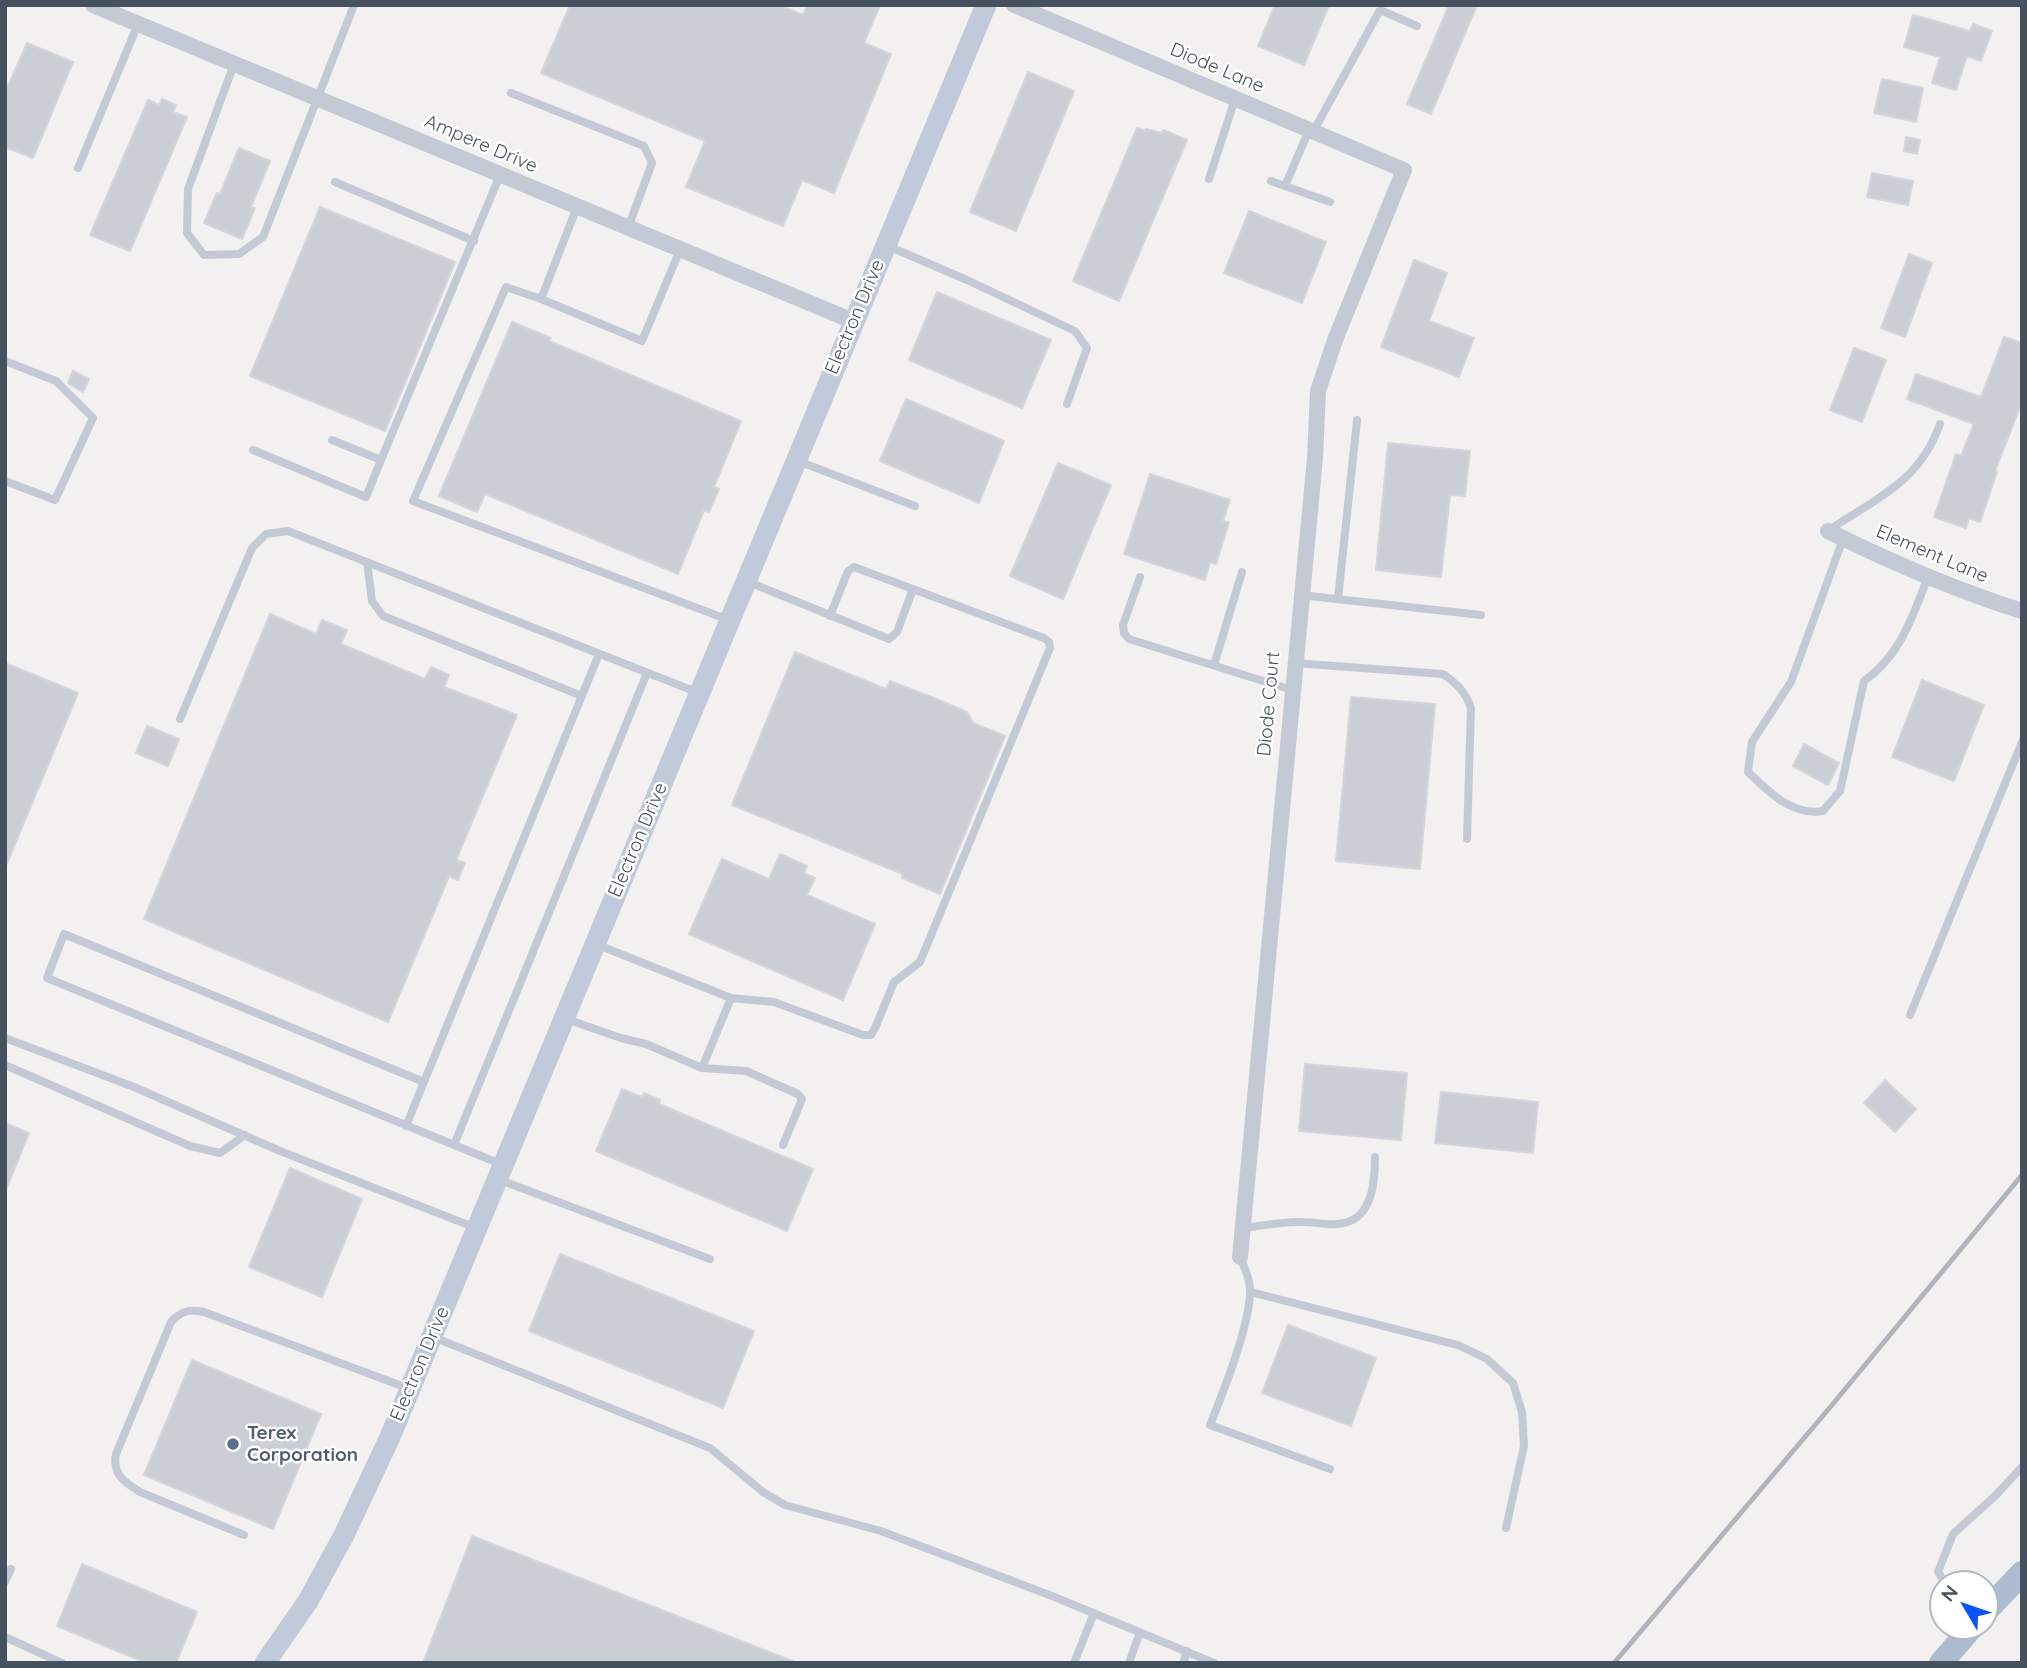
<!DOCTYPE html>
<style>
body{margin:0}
#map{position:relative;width:2027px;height:1668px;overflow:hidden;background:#f3f0f0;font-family:Quicksand,sans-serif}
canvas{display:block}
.frame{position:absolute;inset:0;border:7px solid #465160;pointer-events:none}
.north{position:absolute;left:1929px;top:1570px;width:70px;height:70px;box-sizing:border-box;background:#fff;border:2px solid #b5b9bf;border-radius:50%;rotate:309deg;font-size:19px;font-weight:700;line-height:28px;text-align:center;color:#465160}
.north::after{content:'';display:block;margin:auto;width:24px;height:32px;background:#0854f5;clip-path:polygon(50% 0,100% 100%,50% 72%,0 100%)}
</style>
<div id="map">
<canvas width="2027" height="1668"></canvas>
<div class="frame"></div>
<div class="north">N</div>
</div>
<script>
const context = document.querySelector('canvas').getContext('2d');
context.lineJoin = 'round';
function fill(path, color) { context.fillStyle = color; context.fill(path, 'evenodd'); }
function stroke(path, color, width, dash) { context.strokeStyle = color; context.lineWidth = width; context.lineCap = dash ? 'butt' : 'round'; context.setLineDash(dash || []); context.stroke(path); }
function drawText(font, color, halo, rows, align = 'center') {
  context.font = font + ' Quicksand,sans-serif'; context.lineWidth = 5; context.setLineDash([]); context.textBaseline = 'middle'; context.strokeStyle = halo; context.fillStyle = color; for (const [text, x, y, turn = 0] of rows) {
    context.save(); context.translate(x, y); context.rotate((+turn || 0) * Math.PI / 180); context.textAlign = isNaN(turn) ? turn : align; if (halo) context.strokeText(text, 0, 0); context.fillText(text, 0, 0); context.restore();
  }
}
const building = new Path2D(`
 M 570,5 L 779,5 L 803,15 L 807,5 L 880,5 L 864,43 L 891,54 L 834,193 L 802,180 L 783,226 L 686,187 L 705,141 L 541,73 Z
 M 1275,5 L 1329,5 L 1304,65 L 1258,46 Z
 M 1449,5 L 1477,5 L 1431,114 L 1407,104 Z
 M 1913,15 L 1970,31 L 1973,24 L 1992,31 L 1981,61 L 1967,56 L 1956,90 L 1932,83 L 1940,57 L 1904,47 Z
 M 27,43 L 73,62 L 33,158 L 5,147 L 5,93 Z
 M 1028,72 L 1074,91 L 1016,231 L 970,212 Z
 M 1882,79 L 1923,88 L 1916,122 L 1874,113 Z
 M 162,99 L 176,105 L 173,112 L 187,117 L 130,251 L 90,235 L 148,100 L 159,105 Z
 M 1137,128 L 1145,131 L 1146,129 L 1162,133 L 1163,130 L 1187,140 L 1119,301 L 1073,281 Z
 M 1906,137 L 1920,140 L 1917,154 L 1904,151 Z
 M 239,148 L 270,161 L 251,207 L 255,208 L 242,239 L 204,223 L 217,193 L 220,194 Z
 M 1872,173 L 1913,181 L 1908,205 L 1867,197 Z
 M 320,207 L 455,262 L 385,431 L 250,376 Z
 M 1249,211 L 1326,242 L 1302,303 L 1224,273 Z
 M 1909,254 L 1932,263 L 1905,337 L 1881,328 Z
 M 1414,260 L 1447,273 L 1429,321 L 1474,338 L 1459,377 L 1381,347 Z
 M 937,292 L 1051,340 L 1022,408 L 909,360 Z
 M 512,322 L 551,338 L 549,341 L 741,421 L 714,487 L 719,489 L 709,512 L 704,510 L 678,574 L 485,494 L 477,512 L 439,496 Z
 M 2004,337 L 2022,343 L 2022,402 L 1995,471 L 1997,472 L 1980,522 L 1969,518 L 1966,528 L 1934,517 L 1956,454 L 1961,456 L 1974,424 L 1907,399 L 1916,374 L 1981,397 Z
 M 1854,348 L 1886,360 L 1862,422 L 1830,410 Z
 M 73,371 L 89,379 L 83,392 L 68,383 Z
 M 906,399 L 1004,441 L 979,503 L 880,461 Z
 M 1388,443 L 1470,451 L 1465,496 L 1450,495 L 1441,577 L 1376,570 Z
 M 1058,463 L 1111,485 L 1063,599 L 1010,576 Z
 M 1150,474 L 1230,500 L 1223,521 L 1229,522 L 1216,564 L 1210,562 L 1205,580 L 1124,554 Z
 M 270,614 L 316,634 L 322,620 L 347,630 L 341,644 L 425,679 L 431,667 L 449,675 L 444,687 L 517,715 L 456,860 L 465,863 L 458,880 L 449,876 L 388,1022 L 144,919 Z
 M 795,652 L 886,689 L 890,681 L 934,698 L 967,712 L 973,723 L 1005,736 L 940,894 L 902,878 L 903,874 L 732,805 Z
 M 5,663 L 78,693 L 5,868 Z
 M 1922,680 L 1984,705 L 1954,781 L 1892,757 Z
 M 1351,697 L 1435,704 L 1420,869 L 1336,861 Z
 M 147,726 L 179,739 L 168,766 L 136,753 Z
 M 1804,744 L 1839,763 L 1828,785 L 1793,766 Z
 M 780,854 L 807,866 L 804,873 L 815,878 L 807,895 L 875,924 L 843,1000 L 689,934 L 722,859 L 769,879 Z
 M 1305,1064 L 1407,1073 L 1401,1140 L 1299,1131 Z
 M 1885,1080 L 1916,1109 L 1895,1132 L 1864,1103 Z
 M 622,1089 L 642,1097 L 644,1093 L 660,1100 L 659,1104 L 813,1169 L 787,1231 L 596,1151 Z
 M 1441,1092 L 1538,1102 L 1533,1153 L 1435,1143 Z
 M 5,1123 L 29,1133 L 6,1190 L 5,1190 Z
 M 290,1168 L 362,1199 L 322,1297 L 249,1267 Z
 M 560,1254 L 754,1331 L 723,1408 L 529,1331 Z
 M 1288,1325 L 1376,1358 L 1351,1426 L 1262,1393 Z
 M 192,1360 L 321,1414 L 273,1529 L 144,1475 Z
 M 472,1536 L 795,1662 L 795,1663 L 423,1663 Z
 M 82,1564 L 197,1612 L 176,1663 L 146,1663 L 57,1626 Z`);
const lane = new Path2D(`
 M 234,64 L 188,189 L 187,233 L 204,255 L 239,254 L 263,237 L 354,5
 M 511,93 L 644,146 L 652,163 L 628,228
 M 1313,132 L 1380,10 L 1417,26
 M 78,168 L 138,24
 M 1209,179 L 1235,99
 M 1271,181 L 1330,202
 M 335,182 L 474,241
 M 1285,186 L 1309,130
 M 577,207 L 541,299 L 506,287 L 413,501 L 729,620
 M 888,246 L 967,280 L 1075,331 L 1087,348 L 1067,404
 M 541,299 L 642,341 L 680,250
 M 5,361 L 56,381 L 93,418 L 55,500 L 5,481
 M 332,440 L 381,460 L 500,175
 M 253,450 L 366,497 L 381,460
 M 798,461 L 915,506
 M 1828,531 C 1876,498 1919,483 1940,424
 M 1843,539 L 1791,682 L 1752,742 L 1748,772 C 1769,792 1792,816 1823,811 L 1840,791 L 1864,681 C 1901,655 1912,617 1928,577
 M 367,562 L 372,601 L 383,616 L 582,696
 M 1140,577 L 1123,625 L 1124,633 L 1129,639 L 1292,690
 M 746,581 L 889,639 L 897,632 L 913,589
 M 1300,595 L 1481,615
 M 1338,599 L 1357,420
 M 1294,663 L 1443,674 C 1456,683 1466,692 1471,708 L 1467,839
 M 1214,665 L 1242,572
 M 180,719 L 252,548 L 266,534 L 288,531 L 699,693
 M 598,945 L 731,998 L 702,1068
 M 731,998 L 774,1002 L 863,1035 L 871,1035 L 876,1026 L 894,982 L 920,962 L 1050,648 L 1049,642 L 1044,638 L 854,567 L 848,571 L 830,616
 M 1910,1015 L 2022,742
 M 566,1019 L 621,1038 L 646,1044 L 702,1068 L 746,1071 L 798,1094 L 802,1099 L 783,1145
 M 5,1038 L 134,1087 L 280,1151 L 476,1228
 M 5,1065 L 190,1146 L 220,1153 L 245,1135
 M 424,1082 L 64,934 L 47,978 L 503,1165
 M 406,1126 L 599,654
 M 454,1145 L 647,673
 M 500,1180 L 710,1259
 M 1242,1228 C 1262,1226 1283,1221 1303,1222 C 1314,1222 1325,1225 1336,1224 C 1371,1223 1375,1186 1375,1157
 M 1240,1257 C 1245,1269 1251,1281 1250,1294 C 1248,1330 1224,1390 1210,1425 L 1330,1469
 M 1251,1292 L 1458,1345 L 1487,1359 L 1513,1383 L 1522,1412 L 1524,1446 L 1506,1528
 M 433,1337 L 710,1448 L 763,1492 L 785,1505 L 881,1531 L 1052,1596 L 1214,1663
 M 244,1535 L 140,1492 C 124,1482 112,1474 116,1454 L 171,1322 C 181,1311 189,1309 204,1312 L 410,1389
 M 5,1582 L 11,1569
 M 1946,1584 L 1938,1572 L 1953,1534 L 1995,1496 L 2022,1467
 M 5,1637 L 62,1663
 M 1074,1663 L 1094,1613
 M 1129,1663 L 1140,1632
 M 1183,1663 L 1187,1651`);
const street = new Path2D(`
 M 93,5 L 853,321
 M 1014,5 L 1404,170 L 1335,340 L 1318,391 L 1315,458 L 1240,1257
 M 1828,531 C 1891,562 1955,590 2022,611`);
const secondary = new Path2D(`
 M 265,1663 L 308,1601 L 344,1535 L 390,1437 L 986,5`);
const primary = new Path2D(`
 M 1985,1612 L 2022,1573
 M 1941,1663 L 1973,1626`);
const rail = new Path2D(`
 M 1614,1663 L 1832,1405 L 2022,1175`);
const markers = [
 [233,1444,7,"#5c6f8a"]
];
const streetNames = [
 ["Diode Lane",1217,68,23],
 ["Ampere Drive",481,144,23],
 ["Electron Drive",855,317,-67],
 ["Element Lane",1932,554,23],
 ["Diode Court",1269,704,-85],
 ["Electron Drive",638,840,-67],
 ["Electron Drive",420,1364,-67]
];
const serviceNames = [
 ["Terex",247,1433],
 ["Corporation",247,1455]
];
fill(building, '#ccced6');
stroke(building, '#d4d5dc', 2);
stroke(lane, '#c3cad6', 8);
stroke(street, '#c3cad6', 16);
stroke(secondary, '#c1cadb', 21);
stroke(primary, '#adbbd1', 24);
stroke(rail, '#b2b4bb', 5);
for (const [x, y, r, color] of markers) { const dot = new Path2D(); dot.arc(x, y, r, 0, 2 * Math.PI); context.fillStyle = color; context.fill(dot); stroke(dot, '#fff', 2.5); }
drawText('19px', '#465160', '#fff', streetNames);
drawText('bold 19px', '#4e5e75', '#fff', serviceNames, 'left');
</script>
